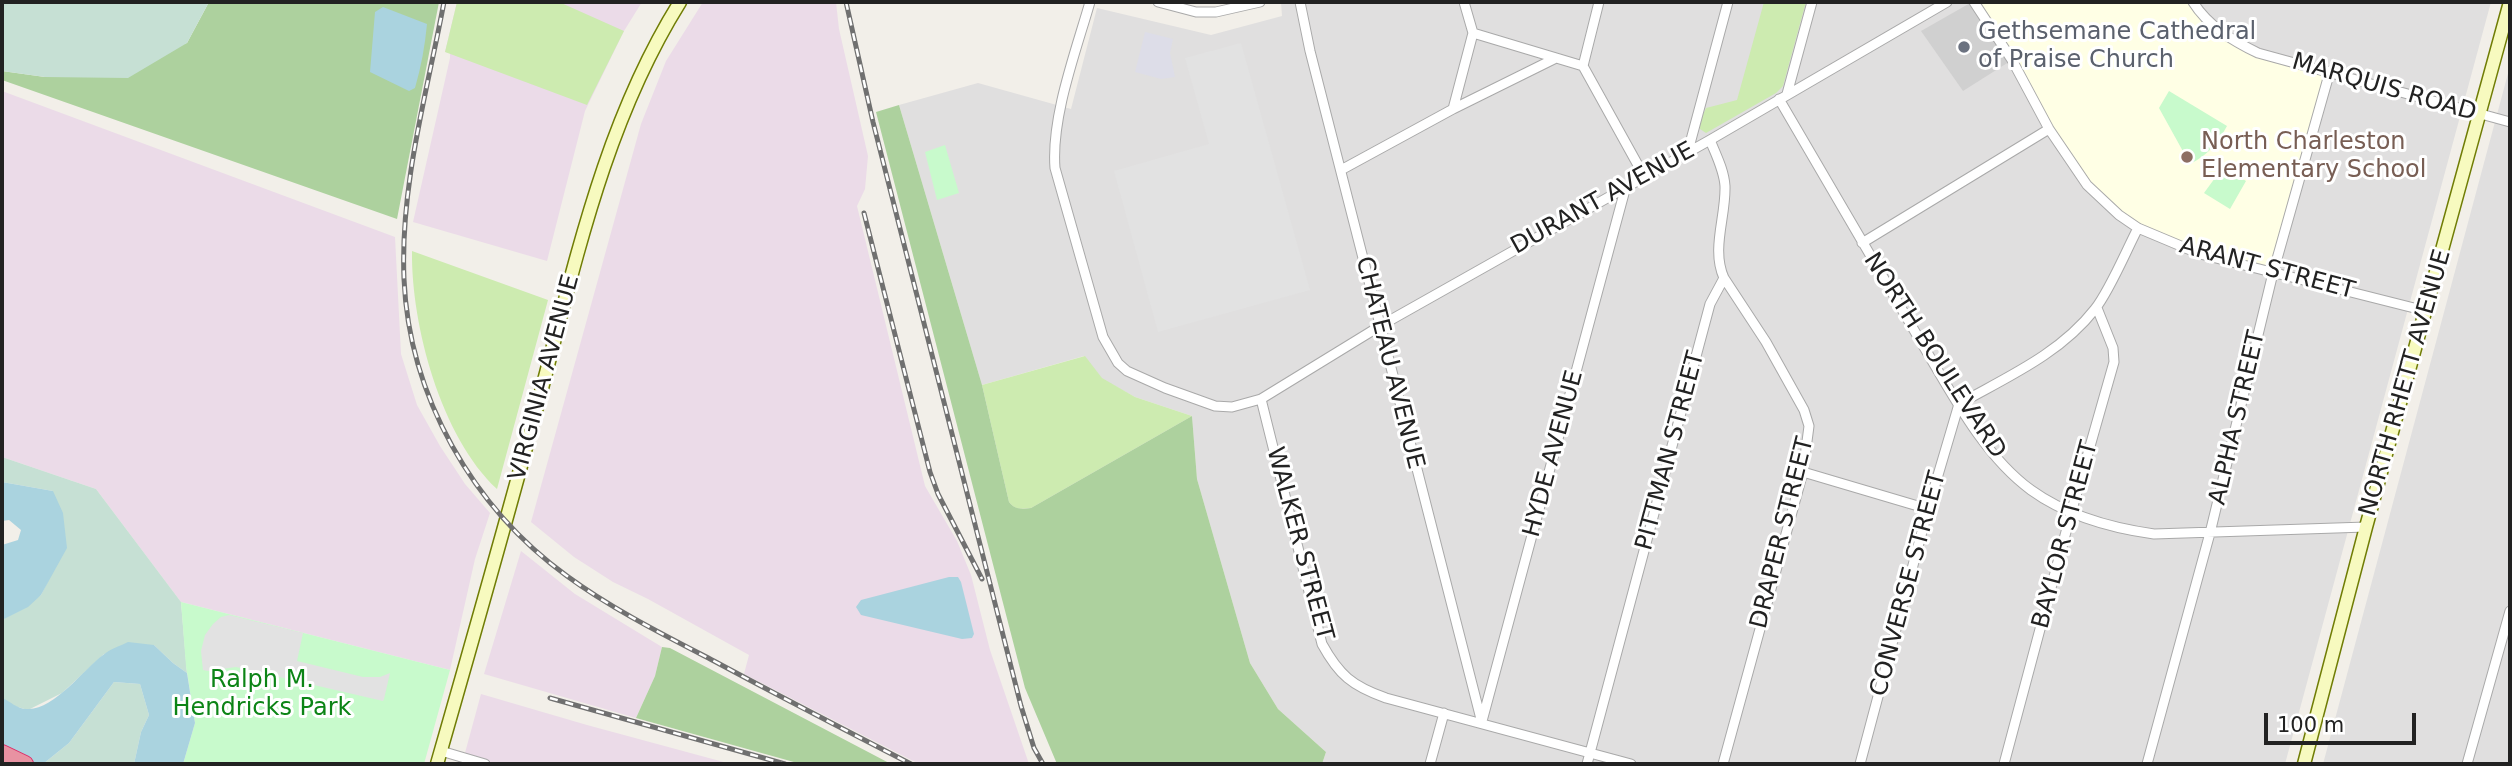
<!DOCTYPE html>
<style>
body{margin:0}
#map{position:relative;width:2512px;height:766px;overflow:hidden;background:#f2efe9;font-family:"DejaVu Sans",sans-serif}
canvas{display:block}
.frame{position:absolute;inset:0;border:4px solid #222;pointer-events:none}
.scale{position:absolute;left:2264px;top:713px;width:152px;height:32px;box-sizing:border-box;border:4px solid #222;border-top:0;padding-left:9px;font-size:21px;line-height:24px;white-space:nowrap;color:#222;-webkit-text-stroke:5px #fff;paint-order:stroke}
</style>
<div id="map">
<canvas width="2512" height="766"></canvas>
<div class="frame"></div>
<div class="scale">100 m</div>
</div>
<script>
const context = document.querySelector('canvas').getContext('2d');
context.lineJoin = 'round';
function fill(path, color) { context.fillStyle = color; context.fill(path, 'evenodd'); }
function stroke(path, color, width, dash) { context.strokeStyle = color; context.lineWidth = width; context.lineCap = dash ? 'butt' : 'round'; context.setLineDash(dash || []); context.stroke(path); }
function drawText(font, color, halo, rows, align = 'center') {
  context.font = font + ' "DejaVu Sans",sans-serif'; context.lineWidth = 6; context.setLineDash([]); context.textBaseline = 'middle'; context.strokeStyle = halo; context.fillStyle = color; for (const [text, x, y, turn = 0] of rows) {
    context.save(); context.translate(x, y); context.rotate((+turn || 0) * Math.PI / 180); context.textAlign = isNaN(turn) ? turn : align; if (halo) context.strokeText(text, 0, 0); context.fillText(text, 0, 0); context.restore();
  }
}
const residential = new Path2D(`
 M 1281,2 L 2491,2 L 2285,764 L 1322,764 L 1326,752 L 1278,709 L 1250,663 L 1197,479 L 1192,416 L 1135,397 L 1102,379 L 1084,356 L 982,385 L 899,105 L 978,83 L 1071,109 L 1097,8 L 1211,35 L 1282,16 Z
 M 2510,66 L 2510,764 L 2323,764 L 2492,133 Z`);
const industrial = new Path2D(`
 M 457,2 L 642,2 L 624,31 L 585,111 L 547,261 L 413,222 L 450,58 L 450,53 L 445,52 Z
 M 703,2 L 836,2 L 839,29 L 868,156 L 865,189 L 857,206 L 925,486 L 957,541 L 971,575 L 990,650 L 1029,764 L 919,764 L 744,674 L 749,655 L 648,599 L 613,582 L 574,557 L 531,522 L 641,124 L 666,61 Z
 M 2,91 L 395,237 L 401,354 L 417,405 L 440,446 L 465,484 L 490,513 L 475,559 L 450,670 L 181,602 L 96,489 L 2,457 Z
 M 521,551 L 575,594 L 662,647 L 655,676 L 636,718 L 484,674 Z
 M 481,694 L 587,725 L 731,764 L 462,764 Z`);
const education = new Path2D(`
 M 1974,2 L 2193,2 L 2234,42 L 2330,71 L 2273,273 L 2200,254 L 2138,228 L 2087,185 Z`);
const religious = new Path2D(`
 M 1972,2 L 2012,60 L 1963,91 L 1921,31 Z`);
const grass = new Path2D(`
 M 457,2 L 559,2 L 624,31 L 587,105 L 445,52 Z
 M 1764,2 L 1806,2 L 1783,86 L 1776,93 L 1706,133 L 1700,129 L 1699,123 L 1706,108 L 1737,100 Z
 M 412,251 L 548,300 L 497,489 C 441,437 411,325 412,251 Z
 M 1085,356 L 1102,378 L 1135,397 L 1192,416 L 1031,508 C 1021,509 1015,510 1009,502 L 982,385 Z`);
const forest = new Path2D(`
 M 209,2 L 439,2 L 397,219 L 2,80 L 2,71 L 45,77 L 187,43 Z
 M 899,105 L 982,385 L 1009,502 C 1015,510 1022,509 1031,508 L 1192,416 L 1197,479 L 1250,663 L 1278,709 L 1326,752 L 1322,764 L 1057,764 L 1025,688 L 876,112 Z
 M 662,647 L 670,648 L 891,764 L 801,764 L 636,718 L 655,676 Z`);
const wetland = new Path2D(`
 M 2,2 L 209,2 L 187,43 L 128,78 L 45,77 L 2,71 Z
 M 2,457 L 96,489 L 181,602 L 187,673 L 173,663 L 154,645 L 104,654 L 62,693 L 28,710 L 14,706 L 2,698 L 2,620 L 41,595 L 50,577 L 53,491 L 2,482 Z
 M 114,682 L 140,684 L 149,715 L 141,732 L 134,764 L 43,764 L 69,743 Z`);
const park = new Path2D(`
 M 2169,91 L 2227,126 C 2217,144 2208,155 2190,164 L 2159,108 Z
 M 945,145 L 959,193 L 937,200 L 925,152 Z
 M 2223,167 L 2246,181 L 2230,209 L 2204,193 Z
 M 181,602 L 450,670 L 424,764 L 183,764 L 195,723 L 186,666 Z`);
const parking = new Path2D(`
 M 1241,43 L 1310,290 L 1158,332 L 1114,171 L 1209,144 L 1185,58 Z
 M 229,615 L 303,633 L 297,661 L 363,677 L 380,677 L 390,673 L 384,699 L 383,701 L 236,667 L 208,671 L 203,670 L 201,651 L 205,635 L 213,624 L 221,617 Z`);
const plaza = new Path2D(`
 M 1145,32 L 1173,39 L 1170,53 L 1175,77 L 1161,79 L 1135,72 Z`);
const water = new Path2D(`
 M 383,7 L 427,24 C 425,46 421,67 415,88 L 409,91 L 370,72 L 375,12 Z
 M 2,482 L 53,491 L 63,513 L 67,548 L 41,595 L 28,607 L 2,620 L 2,545 L 18,540 L 21,530 L 9,520 L 2,521 Z
 M 949,577 L 958,577 L 961,582 L 974,634 L 972,638 L 962,639 L 861,615 L 856,607 L 861,600 Z
 M 128,642 L 154,645 L 173,663 L 187,673 L 195,723 L 183,764 L 134,764 L 141,732 L 149,715 L 140,684 L 114,682 L 69,743 L 43,764 L 2,764 L 2,698 C 10,701 17,709 27,709 C 53,711 84,669 103,655 C 110,649 120,646 128,642 Z`);
const street = new Path2D(`
 M 1090,2 C 1076,51 1051,117 1055,168 L 1103,337 L 1118,363 L 1127,371 L 1165,388 L 1215,406 L 1232,407 L 1261,399 L 1380,326 L 1710,140 L 1947,2
 M 1158,2 L 1196,12 L 1216,12 L 1260,2
 M 1300,2 L 1310,51 L 1482,723
 M 1599,2 L 1583,66 L 1644,176
 M 1974,2 L 2012,60 L 2049,129 L 2087,185 L 2119,215 L 2138,228 L 2200,254 L 2426,311
 M 2193,2 C 2208,26 2233,41 2258,53 L 2510,122
 M 1473,33 L 1583,66
 M 1787,94 L 1812,2
 M 1779,99 C 1826,180 1873,261 1921,342 C 1951,392 1983,455 2031,490 C 2067,516 2111,528 2154,534 L 2366,527
 M 1453,109 L 1473,33 L 1464,2
 M 1688,151 L 1728,2
 M 1341,170 L 1453,109 L 1556,58
 M 1862,243 L 2049,129
 M 1261,399 L 1322,644 C 1339,675 1352,686 1386,698 L 1631,764
 M 1803,472 L 1928,509
 M 1482,721 L 1626,186
 M 441,751 L 485,764
 M 1430,764 L 1444,713
 M 1587,764 L 1710,304 L 1724,278 C 1711,249 1726,217 1725,186 C 1724,170 1716,155 1710,140
 M 1723,764 L 1803,472 L 1809,426 L 1804,410 L 1766,342 L 1724,278
 M 1860,764 L 1928,509 L 1959,404 C 2007,377 2060,354 2095,309 C 2110,290 2126,251 2138,228
 M 2004,764 L 2071,513 L 2114,362 L 2113,348 L 2097,308
 M 2147,764 L 2210,533 L 2273,273 L 2330,71
 M 2467,764 L 2510,611`);
const secondary = new Path2D(`
 M 437,764 C 472,642 507,519 540,396 C 576,260 605,122 680,2
 M 2304,764 L 2366,527 L 2510,2`);
const highway = new Path2D(`
 M 2,753 L 25,764`);
const rail = new Path2D(`
 M 444,2 C 427,93 400,185 404,279 C 409,396 473,508 567,576 C 612,609 664,635 714,661 C 779,696 845,730 911,764
 M 846,2 L 873,122 L 1021,706 L 1034,748 L 1043,764
 M 864,213 L 930,472 L 938,494 L 982,579
 M 550,698 L 785,764`);
const markers = [
 [1964,47,7,"#6b7280"],
 [2187,157,7,"#8d6e63"]
];
const worshipNames = [
 ["Gethsemane Cathedral",1978,33],
 ["of Praise Church",1978,61]
];
const streetNames = [
 ["MARQUIS ROAD",2384,88,16],
 ["DURANT AVENUE",1603,199,-29],
 ["ARANT STREET",2267,269,15],
 ["NORTH BOULEVARD",1934,356,57],
 ["CHATEAU AVENUE",1389,363,76],
 ["VIRGINIA AVENUE",545,378,-75],
 ["NORTH RHETT AVENUE",2406,383,-74],
 ["ALPHA STREET",2238,418,-77],
 ["PITTMAN STREET",1671,451,-75],
 ["HYDE AVENUE",1554,454,-75],
 ["DRAPER STREET",1783,533,-76],
 ["BAYLOR STREET",2066,535,-75],
 ["WALKER STREET",1299,544,75],
 ["CONVERSE STREET",1909,584,-75]
];
const educationNames = [
 ["North Charleston",2201,143],
 ["Elementary School",2201,171]
];
const parkNames = [
 ["Ralph M.",262,681],
 ["Hendricks Park",262,709]
];
fill(residential, '#e0dfdf');
fill(industrial, '#ebdbe8');
fill(education, '#ffffe5');
fill(religious, '#d0d0d0');
fill(grass, '#cdebb0');
fill(forest, '#add19e');
fill(wetland, '#c6e0d4');
fill(park, '#c8facc');
fill(parking, '#e2e2e2');
fill(plaza, '#dddde8');
fill(water, '#aad3df');
stroke(street, '#a9a9a9', 11);
stroke(secondary, '#707d05', 15);
stroke(highway, '#dc2a67', 18);
stroke(street, '#fff', 9);
stroke(secondary, '#f7fabf', 12);
stroke(highway, '#e892a2', 16);
stroke(rail, '#707070', 5);
stroke(rail, '#fff', 2.5, [8]);
for (const [x, y, r, color] of markers) { const dot = new Path2D(); dot.arc(x, y, r, 0, 2 * Math.PI); context.fillStyle = color; context.fill(dot); stroke(dot, '#fff', 2.5); }
drawText('24px', '#5b616d', '#fff', worshipNames, 'left');
drawText('24px', '#222', '#fff', streetNames);
drawText('24px', '#785e54', '#fff', educationNames, 'left');
drawText('24px', '#0c8416', '#fff', parkNames);
</script>
